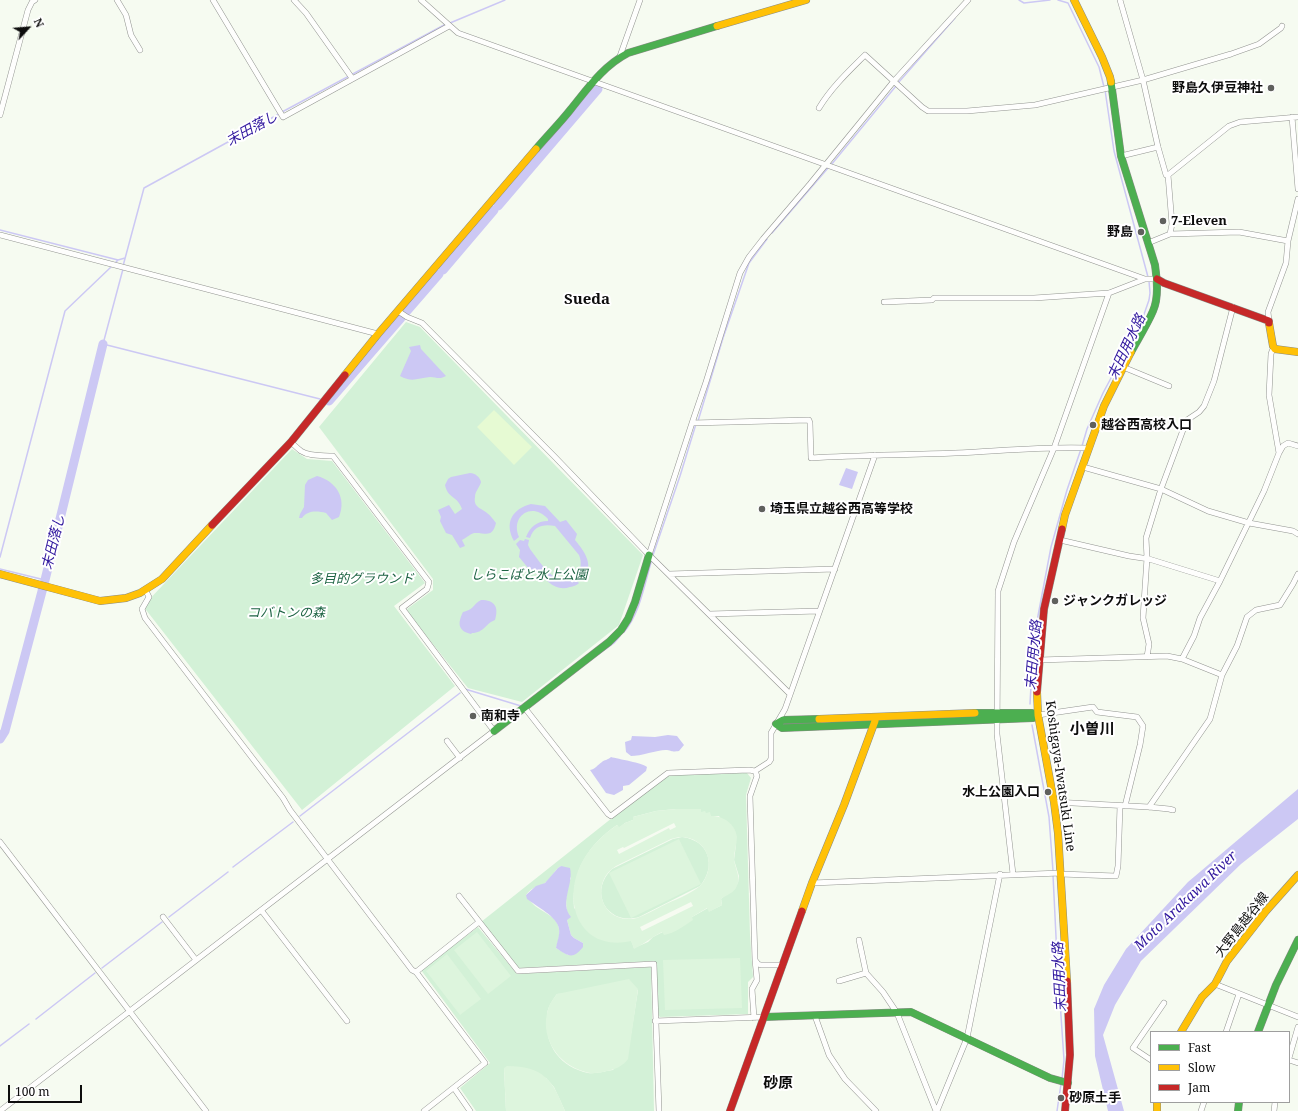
<!DOCTYPE html>
<meta charset="utf-8">
<style>
body{margin:0}
#map{position:relative;width:1298px;height:1111px;overflow:hidden;background:#f6fbf1;font-family:"Noto Serif",serif}
canvas{display:block}
.legend{position:absolute;left:1150px;top:1031px;width:140px;height:72px;box-sizing:border-box;background:#fff;border:1px solid #9e9e9e;margin:0;padding:5px 7px;list-style:none;font-size:12px;color:#0d0d0d}
.legend li{display:flex;align-items:center;gap:8px;height:20px}
.legend b{width:20px;border:1px solid #9e9e9e}
.north{position:absolute;left:8px;top:8px;width:40px;height:40px;-webkit-text-stroke:3px #fff;paint-order:stroke;rotate:64deg;font-size:11px;font-weight:700;line-height:16px;text-align:center;color:#0d0d0d}
.north::after{content:'';display:block;margin:auto;width:14px;height:18px;background:#0d0d0d;clip-path:polygon(50% 0,100% 100%,50% 72%,0 100%)}
.scale{position:absolute;left:8px;top:1085px;width:74px;height:18px;box-sizing:border-box;border:2px solid #0d0d0d;border-top:0;padding-left:5px;font-size:12px;line-height:14px;white-space:nowrap;color:#0d0d0d;-webkit-text-stroke:3px #fff;paint-order:stroke}
</style>
<div id="map">
<canvas width="1298" height="1111"></canvas>
<ul class="legend">
<li><b style="height:5px;background:#4caf50"></b>Fast</li>
<li><b style="height:5px;background:#ffc107"></b>Slow</li>
<li><b style="height:5px;background:#c62828"></b>Jam</li>
</ul>
<div class="north">N</div>
<div class="scale">100 m</div>
</div>
<script>
const context = document.querySelector('canvas').getContext('2d');
context.lineJoin = 'round';
function fill(path, color) { context.fillStyle = color; context.fill(path, 'evenodd'); }
function stroke(path, color, width, dash) { context.strokeStyle = color; context.lineWidth = width; context.lineCap = dash ? 'butt' : 'round'; context.setLineDash(dash || []); context.stroke(path); }
function drawText(font, color, halo, rows, align = 'center') {
  context.font = font + ' "Noto Serif","Noto Sans JP",serif'; context.lineWidth = 4; context.setLineDash([]); context.textBaseline = 'middle'; context.strokeStyle = halo; context.fillStyle = color; for (const [text, x, y, turn = 0] of rows) {
    context.save(); context.translate(x, y); context.rotate((+turn || 0) * Math.PI / 180); context.textAlign = isNaN(turn) ? turn : align; if (halo) context.strokeText(text, 0, 0); context.fillText(text, 0, 0); context.restore();
  }
}
const green = new Path2D(`
 M 406,322 L 420,327 L 643,555 L 619,625 L 522,702 L 468,688 L 408,613 L 407,609 L 433,590 L 433,579 L 319,427 Z
 M 292,449 L 307,459 L 332,461 L 425,583 L 394,606 L 455,686 L 302,810 L 143,606 Z
 M 747,773 L 751,778 L 746,795 L 750,935 L 753,977 L 748,982 L 748,1014 L 660,1017 L 657,1014 L 655,961 L 518,968 L 481,922 L 617,814 L 670,774 ZM 676,809 L 701,809 L 701,812 L 711,816 L 719,816 L 736,845 L 734,860 L 739,876 L 738,883 L 721,899 L 722,905 L 710,911 L 708,908 L 692,917 L 653,937 L 648,942 L 634,948 L 631,940 L 617,942 L 574,908 C 571,872 588,845 617,825 L 619,828 L 625,823 L 633,820 L 633,817 L 656,811 ZM 561,866 L 571,878 L 569,882 L 566,898 L 567,920 L 571,935 L 574,938 L 583,943 L 568,955 L 556,948 C 558,942 560,935 559,929 C 558,916 543,913 534,905 C 531,902 529,899 526,895 C 534,885 538,888 545,883 C 552,878 554,870 561,866 Z
 M 682,837 C 709,840 717,866 700,886 L 639,917 C 607,926 588,892 612,869 L 673,839 Z
 M 478,927 L 517,974 L 651,967 L 654,1111 L 565,1111 L 554,1087 L 546,1078 L 504,1068 L 506,1111 L 476,1111 L 460,1088 L 490,1063 L 421,970 ZM 638,990 L 629,1047 L 613,1070 C 605,1071 596,1074 588,1073 C 561,1067 545,1047 547,1019 C 547,1015 547,1011 549,1007 C 551,1002 554,998 557,994 Z`);
const sand = new Path2D(`
 M 494,410 L 532,447 L 514,465 L 477,427 Z`);
const pitch = new Path2D(`
 M 676,809 L 701,809 L 701,812 L 705,811 L 706,813 L 710,812 L 711,816 C 723,816 735,823 737,837 C 737,844 734,851 734,859 C 735,869 742,878 736,888 C 733,893 725,896 721,899 L 722,905 L 709,912 L 707,908 L 692,917 L 693,920 C 684,926 675,933 664,935 L 662,932 C 652,937 644,944 634,949 L 631,941 C 582,952 562,906 580,866 C 588,849 602,835 617,825 L 619,827 L 625,823 L 633,820 L 633,817 L 656,811 ZM 674,823 L 676,827 L 670,830 L 669,828 L 619,854 L 617,850 L 623,847 L 624,848 ZM 679,837 C 707,836 718,866 700,886 C 689,895 674,900 662,906 C 654,910 645,915 637,918 C 634,919 631,919 628,919 C 598,918 592,880 616,866 L 671,839 ZM 691,902 L 693,906 L 642,931 L 640,927 Z
 M 679,839 L 701,884 L 631,918 L 609,873 Z
 M 477,932 L 511,976 L 488,994 L 454,950 Z
 M 447,954 L 481,999 L 460,1015 L 426,971 Z
 M 740,958 L 742,1008 L 665,1010 L 663,960 Z
 M 629,979 L 638,989 L 628,1059 C 623,1066 616,1069 607,1071 C 603,1072 599,1073 595,1073 C 589,1074 583,1071 577,1069 C 555,1060 540,1034 548,1010 C 549,1004 553,999 557,994 Z
 M 507,1066 C 543,1066 553,1080 565,1111 L 506,1111 L 504,1068 Z`);
const water = new Path2D(`
 M 420,345 L 421,349 L 446,376 C 438,380 437,377 430,377 C 418,378 412,383 400,376 L 411,351 L 409,347 Z
 M 846,468 L 858,472 L 852,489 L 839,485 Z
 M 470,473 C 475,473 480,477 481,482 C 480,487 475,491 475,497 C 473,507 481,508 487,513 C 491,516 493,519 496,523 C 492,539 485,532 474,533 C 470,534 466,538 462,540 L 465,546 L 460,548 L 452,535 L 446,533 L 440,521 L 441,517 L 438,510 L 449,505 L 455,514 L 462,509 C 457,495 448,499 445,485 L 448,479 L 451,477 Z
 M 317,476 C 336,481 347,498 339,517 L 332,520 L 326,513 C 317,511 308,510 302,518 L 299,518 L 300,514 L 304,507 L 305,485 L 308,480 Z
 M 531,504 L 545,506 L 560,522 L 566,520 L 577,534 L 575,540 C 585,552 596,567 581,581 L 577,576 C 581,569 582,562 579,555 L 555,526 C 543,524 534,526 530,538 L 526,537 C 530,527 537,521 548,521 L 548,519 C 532,501 510,516 519,537 L 514,541 C 504,523 512,509 531,504 Z
 M 525,539 L 529,540 L 528,545 L 530,549 C 540,562 556,589 574,578 L 579,583 C 576,586 574,586 570,587 C 555,592 546,580 537,570 L 535,571 L 529,569 L 519,557 L 520,550 L 516,544 L 520,540 L 524,541 Z
 M 481,600 C 495,600 499,607 495,620 C 486,623 484,633 472,633 L 471,634 C 457,631 458,622 463,612 C 475,609 472,605 481,600 Z
 M 668,735 L 677,736 L 684,745 L 679,751 C 671,752 673,751 667,750 C 660,749 641,756 631,756 L 626,752 L 625,742 L 631,740 L 632,736 L 655,737 Z
 M 611,757 C 618,759 643,763 647,767 L 646,771 L 629,785 L 623,786 L 623,790 L 614,795 L 606,793 L 590,770 C 596,769 597,765 602,762 C 604,760 608,760 611,757 Z
 M 1298,789 L 1298,819 L 1241,864 L 1141,961 L 1115,1005 L 1103,1035 L 1124,1111 L 1108,1111 L 1095,1056 L 1094,1009 L 1104,985 L 1126,949 L 1188,882 Z
 M 561,866 L 570,868 C 574,884 559,903 571,917 L 567,920 L 571,935 L 574,938 L 583,943 L 583,947 C 573,960 568,956 556,948 C 557,942 560,935 559,929 C 558,917 536,906 527,899 L 526,895 L 536,886 L 545,883 L 558,868 Z`);
const stream = new Path2D(`
 M 1019,0 L 1024,3 L 1050,0
 M 1058,0 L 1068,3 L 1099,67 L 1104,87
 M 450,23 L 505,0
 M 898,83 L 955,18
 M 1105,90 L 1114,151 L 1148,277
 M 282,112 L 446,24
 M 831,165 L 896,86
 M 0,230 L 118,260 L 125,258
 M 772,233 L 828,168
 M 114,264 L 118,260
 M 123,266 L 144,188 L 279,114
 M 123,269 L 103,344 L 320,399
 M 698,421 L 723,338 L 749,263 L 767,239
 M 1082,446 L 1087,429 L 1103,393 L 1142,320 L 1149,300 L 1150,293 L 1149,281
 M 653,555 L 680,476 L 696,424
 M 0,557 L 65,311 L 111,267
 M 0,569 L 45,580
 M 624,632 C 640,614 645,582 652,559
 M 589,661 L 614,643 L 620,636
 M 465,689 L 521,706
 M 1030,704 L 1032,667 L 1037,621 L 1051,547 L 1067,490 L 1081,449
 M 1032,725 L 1049,817 L 1053,871
 M 300,816 L 460,693
 M 233,867 L 293,822
 M 1053,875 L 1057,957 L 1064,1060 L 1062,1079
 M 169,917 L 228,872
 M 102,968 L 162,922
 M 36,1019 L 95,973
 M 0,1046 L 29,1024
 M 1057,1111 L 1061,1084`);
const river = new Path2D(`
 M 498,206 L 598,89
 M 443,270 L 494,210
 M 406,312 L 439,274
 M 329,401 L 401,318
 M 0,739 L 5,731 L 45,580 L 103,344`);
const street = new Path2D(`
 M 117,0 L 126,15 L 131,35 L 140,50
 M 213,0 L 283,117 L 449,26
 M 294,0 L 306,13 L 352,78
 M 421,0 L 458,33 L 1145,279 L 1157,279
 M 1120,0 L 1143,80 L 1158,147 L 1166,175 L 1168,175 L 1172,224 L 1170,234
 M 620,56 L 640,0
 M 819,108 C 831,88 848,72 865,55 L 922,107 L 928,111 L 967,111 L 1035,105 L 1143,80 L 1231,54 L 1259,44 L 1281,28 L 1282,26
 M 0,115 L 28,10 L 32,2 L 35,0
 M 1292,117 L 1298,189
 M 1121,156 L 1158,147
 M 1168,175 L 1229,126 L 1240,122 L 1298,117
 M 0,235 L 378,334
 M 1148,243 L 1170,234 L 1239,232 L 1288,241
 M 884,302 L 932,300 L 934,298 L 1034,298 L 1109,293 L 1145,279
 M 398,311 L 407,317 L 422,323 L 554,456 L 649,555 L 790,694
 M 1269,321 L 1268,312 L 1286,263 L 1288,241 L 1298,199
 M 1123,367 L 1169,386
 M 692,423 L 809,420 L 810,423 L 811,458 C 859,455 907,455 955,453 C 1000,451 1045,446 1089,448
 M 1279,453 L 1283,446 L 1288,443 L 1298,446
 M 1083,467 L 1161,489 L 1208,511 L 1249,523 L 1293,531 L 1298,534
 M 1060,540 L 1129,556 L 1149,559 L 1220,581
 M 649,555 L 692,423 L 706,382 L 740,273 L 749,257 L 763,239 L 810,184 L 894,81 L 968,0
 M 669,574 L 835,569
 M 146,591 L 149,597 L 142,609 L 145,618 L 283,798 L 290,810 L 412,970 L 416,972 L 485,1063 L 424,1111
 M 709,614 L 819,611
 M 1147,657 L 1149,644 L 1143,618 L 1147,558 L 1146,538 L 1161,489 L 1183,430 L 1187,420 L 1199,412 L 1204,406 L 1214,381 L 1233,307
 M 1182,659 L 1194,636 L 1200,618 L 1220,581 L 1264,491 L 1279,453 L 1269,395 L 1271,354 L 1272,351 L 1275,349
 M 1039,660 L 1167,656 L 1182,659 L 1222,675
 M 524,707 L 608,814 L 611,816 L 668,773 L 749,770 L 755,771 L 757,776 L 750,796 L 755,960 L 758,964 L 761,965 L 783,965
 M 1038,715 L 1093,707 L 1097,712 L 1137,717 L 1143,726 L 1140,745 L 1125,806
 M 447,741 L 460,758
 M 755,771 L 769,762 L 771,759 L 771,733 L 785,709 L 875,455
 M 1054,802 L 1149,807 L 1169,809 L 1173,810
 M 1149,807 L 1210,719 L 1222,675 L 1237,646 L 1247,617 L 1256,610 L 1280,605 L 1293,584 L 1298,574
 M 0,842 L 206,1111
 M 1013,874 L 997,734 L 998,591 L 1014,542 L 1054,448 L 1109,293
 M 1060,874 L 1116,876 L 1118,866 L 1120,806
 M 812,883 L 1060,873
 M 459,896 L 518,971 L 654,964 L 659,1111
 M 261,910 L 347,1021
 M 163,917 L 196,960
 M 859,940 L 866,973 L 883,992 L 897,1013 L 936,1111
 M 416,972 L 479,922
 M 839,981 L 866,973
 M 1215,984 L 1298,1017
 M 815,1016 L 829,1055 L 845,1079 L 876,1111
 M 754,1018 L 752,989 L 757,980 L 755,960
 M 655,1021 L 764,1017
 M 1226,1032 L 1239,994
 M 1289,1058 L 1298,1027
 M 1151,1060 L 1133,1048 L 1164,1003
 M 1289,1060 L 1298,1063
 M 454,1088 L 470,1111
 M 0,1111 L 494,731 L 402,608 L 427,589 L 429,582 L 333,456 C 323,455 310,457 301,451 C 297,448 294,445 291,442
 M 937,1111 L 967,1038 L 1000,874
 M 1201,1111 L 1204,1102
 M 1274,1111 L 1275,1102`);
const fast = new Path2D(`
 M 1111,82 L 1121,156 L 1155,265 C 1157,280 1159,297 1153,311 C 1147,325 1138,339 1131,352
 M 536,149 C 548,135 560,123 571,109 C 588,88 603,66 628,53 L 717,26
 M 819,719 L 783,720 L 776,724 L 782,728 L 1033,718 L 1038,715 L 1032,713 L 975,713
 M 494,731 L 609,642 L 621,630 L 628,619 L 635,602 L 649,555
 M 764,1017 L 911,1012 L 1050,1078 L 1068,1083
 M 1258,1032 L 1276,985 L 1298,940
 M 1238,1111 L 1239,1102`);
const slow = new Path2D(`
 M 1074,0 L 1102,57 L 1110,77 L 1111,82
 M 717,26 L 806,0
 M 1269,323 L 1273,346 L 1275,349 L 1298,352
 M 345,375 L 378,334 L 536,149
 M 1062,529 L 1065,515 L 1104,406 L 1131,352
 M 0,574 L 100,601 L 126,598 L 140,593 L 162,579 L 212,525
 M 1037,692 L 1038,715 L 1054,802 L 1058,833 L 1067,981
 M 819,719 L 975,713
 M 802,911 L 812,883 L 844,805 L 875,721
 M 1181,1032 L 1202,997 L 1215,984 L 1227,961 L 1266,911 L 1298,875
 M 1157,1102 L 1157,1111`);
const jam = new Path2D(`
 M 1157,279 L 1164,283 L 1269,321 L 1269,323
 M 212,525 L 291,442 L 345,375
 M 1037,692 L 1044,609 L 1062,529
 M 730,1111 L 802,911
 M 1065,1111 L 1070,1055 L 1067,981`);
const markers = [
 [1271,88,4,"#5f605d"],
 [1163,221,4,"#5f605d"],
 [1141,232,4,"#5f605d"],
 [1093,425,4,"#5f605d"],
 [762,509,4,"#5f605d"],
 [1055,601,4,"#5f605d"],
 [473,716,4,"#5f605d"],
 [1048,792,4,"#5f605d"],
 [1061,1098,4,"#5f605d"]
];
const poiNames = [
 ["野島久伊豆神社",1263,88,"right"],
 ["7-Eleven",1171,221],
 ["野島",1133,232,"right"],
 ["越谷西高校入口",1101,425],
 ["埼玉県立越谷西高等学校",770,509],
 ["ジャンクガレッジ",1063,601],
 ["南和寺",481,716],
 ["水上公園入口",1040,792,"right"],
 ["砂原土手",1069,1098]
];
const parkNames = [
 ["しらこばと水上公園",529,575],
 ["多目的グラウンド",362,579],
 ["コバトンの森",286,613]
];
const streetNames = [
 ["Koshigaya-Iwatsuki Line",1060,776,82],
 ["大野島越谷線",1242,925,-52]
];
const waterNames = [
 ["末田落し",252,129,-29],
 ["末田用水路",1127,347,-65],
 ["末田落し",54,542,-76],
 ["末田用水路",1034,655,-85],
 ["Moto Arakawa River",1186,901,-44],
 ["末田用水路",1060,977,-93]
];
const quarterNames = [
 ["Sueda",587,300],
 ["小曽川",1092,730],
 ["砂原",778,1084]
];
fill(green, '#d3f1d7');
fill(sand, '#e6fad3');
fill(pitch, '#ddf5dd');
fill(water, '#ccc8f4');
stroke(stream, '#ccc8f4', 1.5);
stroke(river, '#ccc8f4', 9);
stroke(street, '#929490', 6);
stroke(fast, '#898b86', 8);
stroke(slow, '#898b86', 8);
stroke(jam, '#898b86', 8);
stroke(street, '#fefefd', 5);
stroke(fast, '#4caf50', 7);
stroke(slow, '#ffc107', 7);
stroke(jam, '#c62828', 7);
for (const [x, y, r, color] of markers) { const dot = new Path2D(); dot.arc(x, y, r, 0, 2 * Math.PI); context.fillStyle = color; context.fill(dot); stroke(dot, '#fff', 1.5); }
drawText('bold 13px', '#0d0d0d', '#fff', poiNames, 'left');
drawText('italic 13px', '#1e6444', '#fff', parkNames);
drawText('13px', '#0d0d0d', '#fff', streetNames);
drawText('italic 14px', '#30179e', '#fff', waterNames);
drawText('bold 15px', '#0d0d0d', '#fff', quarterNames);
</script>
